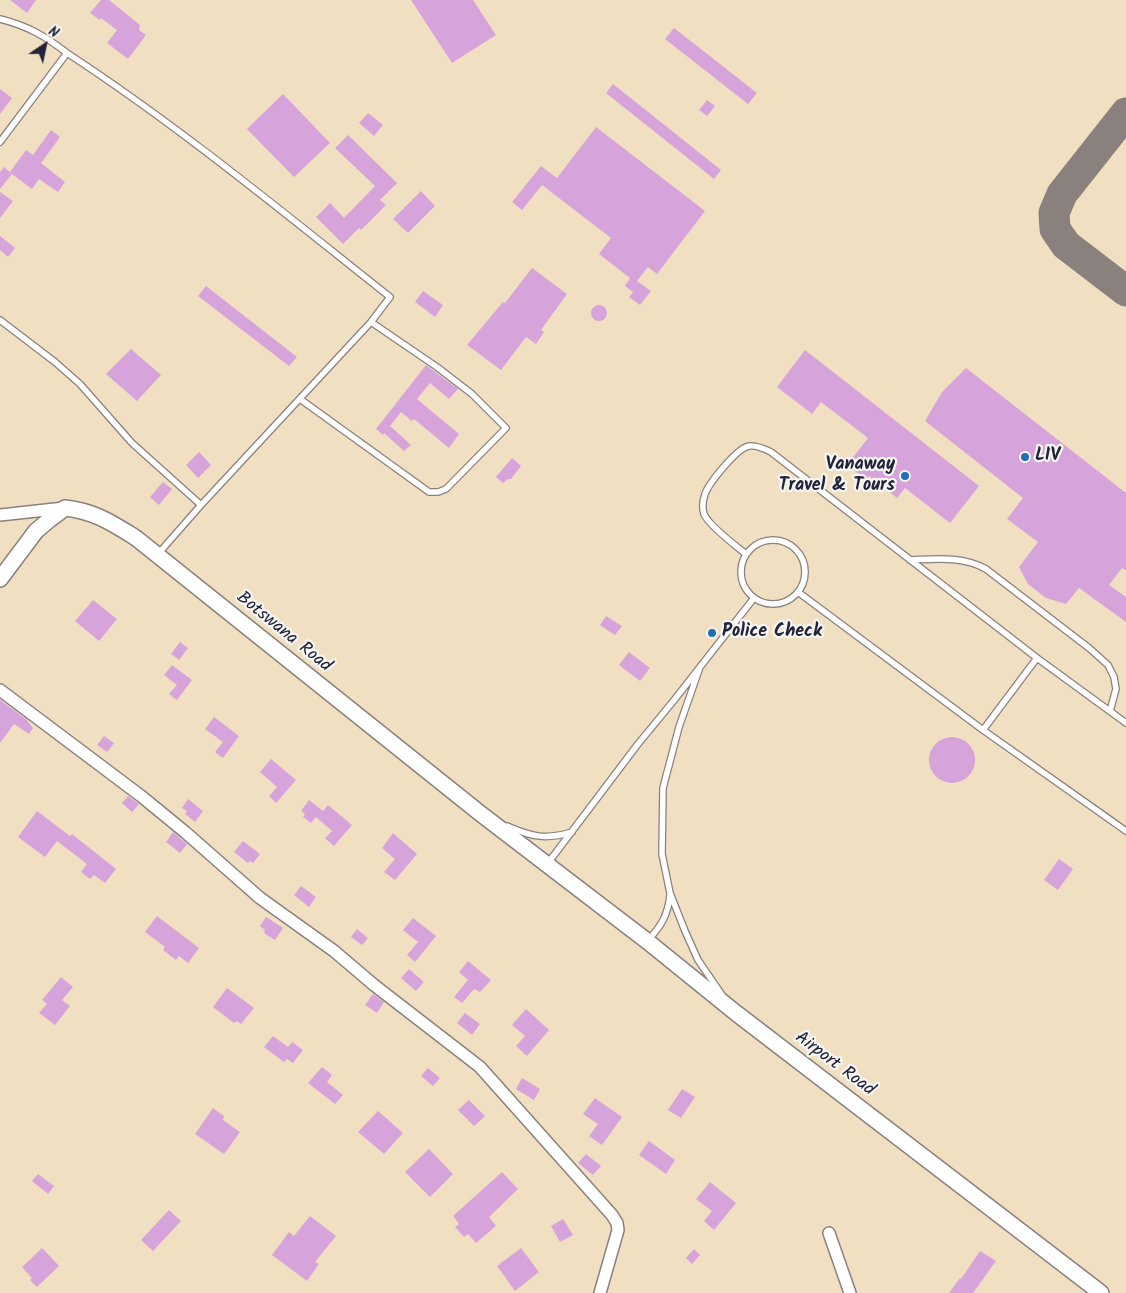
<!DOCTYPE html>
<style>
body{margin:0}
#map{position:relative;width:1126px;height:1293px;overflow:hidden;background:#f1dfc2;font-family:Kalam,sans-serif}
canvas{display:block}
.north{position:absolute;left:20px;top:20px;width:50px;height:50px;-webkit-text-stroke:4px #f6f6f2;paint-order:stroke;rotate:34deg;font-size:14px;font-weight:700;line-height:20px;text-align:center;color:#22223b}
.north::after{content:'';display:block;margin:auto;width:18px;height:22px;background:#22223b;clip-path:polygon(50% 0,100% 100%,50% 72%,0 100%)}
</style>
<div id="map">
<canvas width="1126" height="1293"></canvas>
<div class="north">N</div>
</div>
<script>
const context = document.querySelector('canvas').getContext('2d');
context.lineJoin = 'round';
function stroke(path, color, width, dash) { context.strokeStyle = color; context.lineWidth = width; context.lineCap = dash ? 'butt' : 'round'; context.setLineDash(dash || []); context.stroke(path); }
function fill(path, color) { context.fillStyle = color; context.fill(path, 'evenodd'); }
function drawText(font, color, halo, rows, align = 'center') {
  context.font = font + ' Kalam,sans-serif'; context.lineWidth = 4.5; context.setLineDash([]); context.textBaseline = 'middle'; context.strokeStyle = halo; context.fillStyle = color; for (const [text, x, y, turn = 0] of rows) {
    context.save(); context.translate(x, y); context.rotate((+turn || 0) * Math.PI / 180); context.textAlign = isNaN(turn) ? turn : align; if (halo) context.strokeText(text, 0, 0); context.fillText(text, 0, 0); context.restore();
  }
}
const taxiway = new Path2D(`
 M 1126,113 L 1062,194 L 1054,213 L 1055,229 L 1066,245 L 1126,291`);
const building = new Path2D(`
 M 10,0 L 36,0 L 27,13 Z
 M 101,0 L 109,0 L 140,25 L 139,30 L 146,35 L 128,59 L 107,43 L 117,30 L 101,18 L 100,20 L 90,13 Z
 M 411,0 L 473,0 L 496,35 L 452,63 Z
 M 674,28 L 757,93 L 748,104 L 665,39 Z
 M 613,84 L 721,170 L 714,179 L 606,93 Z
 M 0,89 L 12,98 L 0,114 Z
 M 283,94 L 330,143 L 294,177 L 247,129 Z
 M 707,100 L 715,106 L 707,116 L 699,110 Z
 M 368,113 L 383,125 L 374,136 L 359,123 Z
 M 596,127 L 705,211 L 657,274 L 648,267 L 637,281 L 651,291 L 640,305 L 629,297 L 633,292 L 625,286 L 630,278 L 599,254 L 611,238 L 542,185 L 522,210 L 512,202 L 541,166 L 557,178 Z
 M 51,130 L 60,137 L 41,163 L 65,182 L 58,192 L 39,179 L 32,189 L 12,174 L 0,189 L 0,172 L 4,167 L 10,172 L 26,150 L 33,155 Z
 M 348,135 L 397,183 L 380,200 L 386,205 L 361,230 L 359,228 L 343,244 L 316,217 L 330,203 L 344,218 L 375,186 L 335,148 Z
 M 421,191 L 435,206 L 408,233 L 393,219 Z
 M 0,192 L 13,201 L 0,218 Z
 M 0,236 L 15,248 L 8,257 L 0,250 Z
 M 532,268 L 567,294 L 541,330 L 544,332 L 536,344 L 526,337 L 501,370 L 467,345 L 503,302 L 505,303 Z
 M 206,286 L 297,357 L 289,366 L 198,296 Z
 M 423,291 L 443,305 L 435,317 L 415,302 Z
 M591 313a8 8 0 1 1 16 0a8 8 0 1 1-16 0Z
 M 131,349 L 161,375 L 137,401 L 106,374 Z
 M 805,350 L 979,486 L 950,523 L 905,488 L 897,498 L 869,476 L 866,479 L 847,465 L 868,438 L 821,402 L 812,414 L 777,387 Z
 M 426,365 L 458,389 L 449,399 L 430,383 L 417,399 L 459,434 L 449,448 L 414,419 L 412,421 L 401,412 L 390,426 L 411,445 L 404,451 L 384,433 L 383,435 L 376,429 Z
 M 966,368 L 1126,493 L 1126,570 L 1122,568 L 1109,585 L 1126,597 L 1126,622 L 1079,588 L 1066,604 L 1046,598 L 1028,584 L 1019,567 L 1038,542 L 1007,519 L 1023,498 L 925,421 L 942,392 Z
 M 199,452 L 211,465 L 198,478 L 186,465 Z
 M 512,458 L 521,466 L 511,479 L 508,479 L 503,483 L 496,477 Z
 M 163,482 L 172,489 L 159,505 L 150,497 Z
 M 93,600 L 117,619 L 99,641 L 75,621 Z
 M 606,616 L 622,626 L 615,635 L 600,625 Z
 M 180,642 L 188,648 L 179,660 L 171,654 Z
 M 629,652 L 650,668 L 640,681 L 619,665 Z
 M 172,665 L 192,680 L 177,700 L 169,694 L 177,685 L 164,675 Z
 M 0,700 L 26,719 L 33,728 L 29,734 L 14,724 L 0,743 Z
 M 214,717 L 239,736 L 223,758 L 215,752 L 223,742 L 205,729 Z
 M 104,736 L 114,743 L 107,752 L 97,745 Z
 M929 760a23 23 0 1 1 46 0a23 23 0 1 1-46 0Z
 M 271,759 L 296,780 L 276,803 L 269,796 L 277,787 L 260,772 Z
 M 128,796 L 139,804 L 132,812 L 122,803 Z
 M 188,799 L 203,811 L 195,822 L 185,814 L 187,811 L 182,808 Z
 M 309,800 L 323,811 L 328,805 L 352,825 L 334,846 L 325,838 L 332,831 L 316,817 L 311,823 L 303,817 L 305,814 L 301,811 Z
 M 37,811 L 70,836 L 72,834 L 116,869 L 105,883 L 94,875 L 90,879 L 81,872 L 87,864 L 57,841 L 45,857 L 18,837 Z
 M 173,832 L 187,844 L 180,853 L 166,842 Z
 M 393,833 L 417,854 L 395,880 L 384,872 L 395,859 L 382,848 Z
 M 243,841 L 260,854 L 253,863 L 250,861 L 248,863 L 234,852 Z
 M 1059,859 L 1073,869 L 1058,890 L 1044,880 Z
 M 301,886 L 316,897 L 309,907 L 294,895 Z
 M 157,916 L 199,948 L 188,963 L 179,956 L 176,960 L 163,950 L 165,947 L 145,932 Z
 M 266,917 L 283,928 L 275,940 L 264,933 L 265,930 L 260,926 Z
 M 413,918 L 436,936 L 415,962 L 407,955 L 418,942 L 403,930 Z
 M 357,929 L 368,938 L 362,945 L 351,937 Z
 M 468,961 L 491,980 L 480,992 L 474,989 L 462,1003 L 454,997 L 468,980 L 459,972 Z
 M 409,969 L 424,982 L 416,991 L 401,978 Z
 M 61,977 L 73,987 L 62,1000 L 70,1006 L 55,1025 L 39,1013 L 47,1004 L 42,1000 Z
 M 227,988 L 254,1008 L 241,1024 L 237,1021 L 234,1023 L 213,1007 Z
 M 373,994 L 384,1002 L 377,1013 L 365,1005 Z
 M 526,1009 L 549,1030 L 527,1056 L 516,1046 L 525,1036 L 512,1025 Z
 M 465,1013 L 480,1024 L 472,1035 L 457,1023 Z
 M 273,1036 L 288,1047 L 292,1042 L 303,1050 L 293,1063 L 287,1059 L 284,1062 L 264,1047 Z
 M 322,1067 L 332,1075 L 327,1082 L 343,1095 L 335,1104 L 308,1083 Z
 M 428,1068 L 440,1078 L 433,1086 L 421,1076 Z
 M 522,1078 L 540,1089 L 534,1100 L 516,1089 Z
 M 682,1089 L 695,1097 L 681,1118 L 668,1110 Z
 M 595,1098 L 622,1117 L 602,1145 L 589,1136 L 598,1124 L 583,1114 Z
 M 469,1100 L 485,1116 L 474,1126 L 458,1110 Z
 M 213,1108 L 224,1116 L 223,1120 L 240,1132 L 224,1154 L 195,1134 Z
 M 378,1111 L 403,1133 L 384,1154 L 358,1132 Z
 M 649,1141 L 675,1160 L 666,1174 L 639,1155 Z
 M 429,1149 L 453,1174 L 430,1197 L 405,1172 Z
 M 586,1154 L 601,1166 L 593,1175 L 578,1163 Z
 M 502,1172 L 518,1189 L 489,1217 L 496,1226 L 476,1243 L 468,1234 L 464,1237 L 455,1227 L 459,1224 L 453,1216 Z
 M 38,1174 L 54,1186 L 48,1194 L 32,1181 Z
 M 710,1182 L 736,1203 L 714,1230 L 704,1221 L 712,1211 L 696,1199 Z
 M 169,1210 L 181,1221 L 153,1251 L 141,1240 Z
 M 310,1216 L 336,1236 L 315,1262 L 319,1264 L 307,1281 L 272,1255 L 289,1232 L 294,1236 Z
 M 563,1219 L 573,1235 L 560,1242 L 551,1226 Z
 M 42,1248 L 59,1266 L 37,1287 L 30,1280 L 32,1278 L 22,1267 Z
 M 521,1248 L 539,1272 L 515,1291 L 497,1266 Z
 M 694,1249 L 700,1255 L 692,1264 L 686,1258 Z
 M 980,1251 L 996,1261 L 973,1293 L 949,1293 L 960,1278 L 961,1279 Z`);
const lane = new Path2D(`
 M 0,19 C 28,26 45,36 67,53
 M 0,142 L 67,53 C 180,127 284,213 390,297 L 371,322 L 437,367 L 472,394 L 506,428 L 446,489 L 438,492 L 429,492 L 300,399
 M 0,320 L 55,362 L 80,384 L 132,443 L 201,505
 M741 572a32 32 0 1 1 64 0a32 32 0 1 1-64 0Z
 M 158,554 L 201,505 L 371,322
 M 746,554 C 736,546 708,525 704,514 C 702,508 703,500 705,494 C 709,483 737,448 749,446 C 757,445 765,449 771,452 L 1037,658 L 1126,723
 M 910,560 C 937,559 962,556 986,569 L 1089,648 L 1108,665 L 1114,677 L 1116,689 L 1110,711
 M 798,592 L 983,730 L 1126,831
 M 700,667 L 679,727 L 663,788 L 662,854 L 670,893 L 685,931 L 698,960 L 722,995
 M 983,730 L 1037,658
 M 507,826 C 532,837 546,840 572,832
 M 548,863 L 638,744 L 675,699 L 754,598
 M 647,941 C 661,927 668,915 670,895`);
const street = new Path2D(`
 M 0,515 L 64,508
 M 0,690 L 141,796 L 185,832 L 260,898 L 334,951 L 374,985 L 480,1067 L 612,1215 L 617,1223 L 618,1230 L 600,1293
 M 829,1233 L 850,1293`);
const secondary = new Path2D(`
 M 0,579 L 36,531 L 49,520 L 65,508 C 94,511 112,523 136,538 L 481,814 L 647,941 L 736,1013 L 1101,1293`);
const markers = [
 [1025,457,5,"#1f6fb2"],
 [905,476,5,"#1f6fb2"],
 [712,633,5,"#1f6fb2"]
];
const poiNames = [
 ["LIV",1035,457],
 ["Vanaway",895,466,"right"],
 ["Travel & Tours",895,487,"right"],
 ["Police Check",722,633]
];
const streetNames = [
 ["Botswana Road",283,633,39],
 ["Airport Road",834,1065,37]
];
stroke(taxiway, '#8a807e', 31);
fill(building, '#d6a4db');
stroke(lane, '#8a807e', 8);
stroke(street, '#8a807e', 14);
stroke(secondary, '#8a807e', 18);
stroke(lane, '#fff', 5.5);
stroke(street, '#fff', 11);
stroke(secondary, '#fff', 15);
for (const [x, y, r, color] of markers) { const dot = new Path2D(); dot.arc(x, y, r, 0, 2 * Math.PI); context.fillStyle = color; context.fill(dot); stroke(dot, '#f6f6f2', 2); }
drawText('bold 18px', '#22223b', '#f6f6f2', poiNames, 'left');
drawText('18px', '#22223b', '#f6f6f2', streetNames);
</script>
